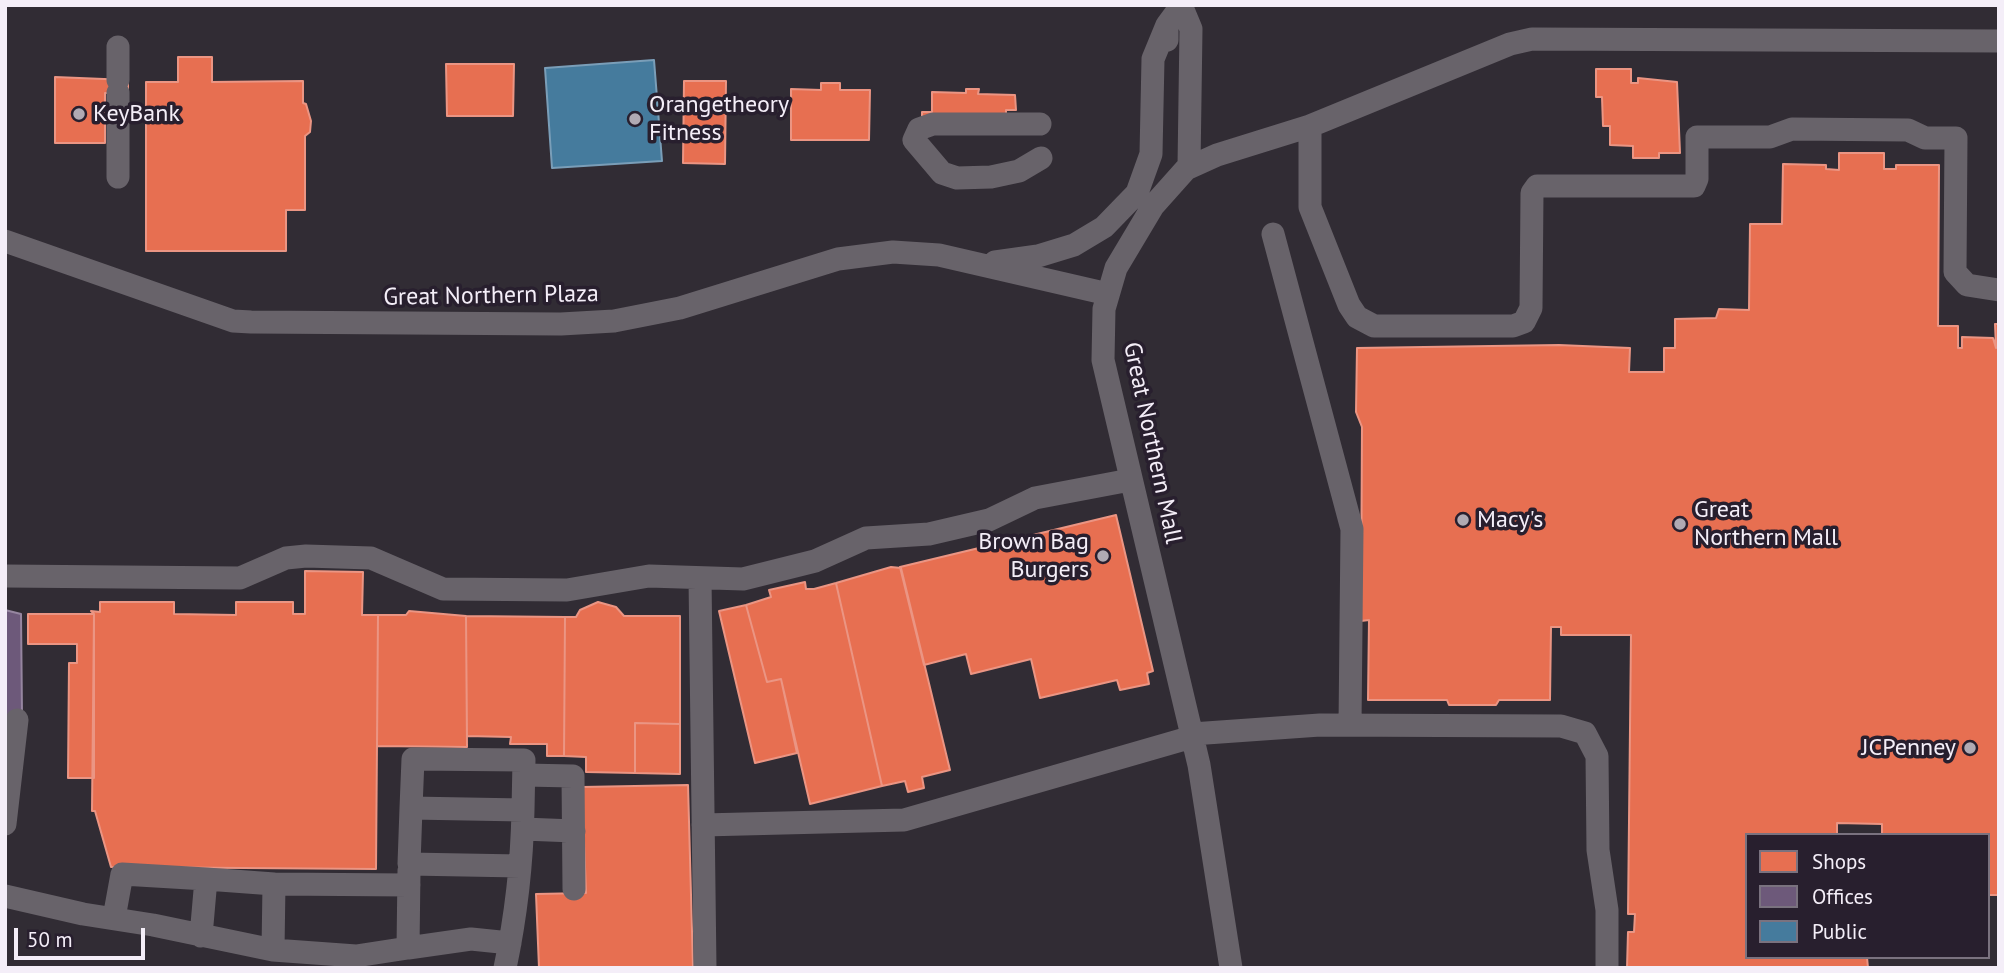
<!DOCTYPE html>
<style>
body{margin:0}
#map{position:relative;width:2004px;height:973px;overflow:hidden;background:#312c34;font-family:"PT Sans",sans-serif}
canvas{display:block}
.frame{position:absolute;inset:0;border:7px solid #f4eef8;pointer-events:none}
.legend{position:absolute;left:1745px;top:833px;width:245px;height:126px;box-sizing:border-box;background:#281f2e;border:2px solid #7a727f;margin:0;padding:9px 12px;list-style:none;font-size:21px;color:#f4eef8}
.legend li{display:flex;align-items:center;gap:14px;height:35px}
.legend b{width:35px;border:2px solid #7a727f}
.scale{position:absolute;left:14px;top:928px;width:131px;height:32px;box-sizing:border-box;border:4px solid #f4eef8;border-top:0;padding-left:9px;font-size:21px;line-height:24px;white-space:nowrap;color:#f4eef8;-webkit-text-stroke:5px #281f2e;paint-order:stroke}
</style>
<div id="map">
<canvas width="2004" height="973"></canvas>
<div class="frame"></div>
<ul class="legend">
<li><b style="height:19px;background:#e76f51"></b>Shops</li>
<li><b style="height:19px;background:#6d597a"></b>Offices</li>
<li><b style="height:19px;background:#457b9d"></b>Public</li>
</ul>
<div class="scale">50 m</div>
</div>
<script>
const context = document.querySelector('canvas').getContext('2d');
context.lineJoin = 'round';
function fill(path, color) { context.fillStyle = color; context.fill(path, 'evenodd'); }
function stroke(path, color, width, dash) { context.strokeStyle = color; context.lineWidth = width; context.lineCap = dash ? 'butt' : 'round'; context.setLineDash(dash || []); context.stroke(path); }
function drawText(font, color, halo, rows, align = 'center') {
  context.font = font + ' "PT Sans",sans-serif'; context.lineWidth = 7; context.setLineDash([]); context.textBaseline = 'middle'; context.strokeStyle = halo; context.fillStyle = color; for (const [text, x, y, turn = 0] of rows) {
    context.save(); context.translate(x, y); context.rotate((+turn || 0) * Math.PI / 180); context.textAlign = isNaN(turn) ? turn : align; if (halo) context.strokeText(text, 0, 0); context.fillText(text, 0, 0); context.restore();
  }
}
const shops = new Path2D(`
 M 178,57 L 212,57 L 212,82 L 303,81 L 303,103 L 306,104 L 311,121 L 310,132 L 305,136 L 305,210 L 286,210 L 286,251 L 146,251 L 146,82 L 178,82 Z
 M 446,64 L 514,64 L 513,116 L 447,116 Z
 M 1596,69 L 1631,69 L 1631,83 L 1638,83 L 1638,78 L 1677,82 L 1680,153 L 1659,153 L 1659,158 L 1633,158 L 1633,146 L 1610,145 L 1610,126 L 1603,126 L 1602,97 L 1596,97 Z
 M 55,77 L 128,80 L 128,93 L 105,93 L 105,143 L 55,143 Z
 M 684,81 L 726,81 L 725,164 L 683,163 Z
 M 821,83 L 840,83 L 840,90 L 870,90 L 869,140 L 791,140 L 791,89 L 821,90 Z
 M 966,89 L 979,89 L 978,94 L 1015,95 L 1016,110 L 1006,110 L 1006,122 L 922,120 L 922,112 L 932,112 L 932,92 L 966,93 Z
 M 1839,153 L 1884,153 L 1884,169 L 1896,169 L 1896,165 L 1939,165 L 1938,326 L 1958,326 L 1958,348 L 1962,348 L 1962,337 L 1993,338 L 1996,348 L 1995,324 L 1999,324 L 1999,895 L 1988,895 L 1988,835 L 1882,835 L 1882,824 L 1837,823 L 1837,835 L 1747,835 L 1747,957 L 1867,957 L 1868,968 L 1627,968 L 1628,932 L 1634,932 L 1635,914 L 1628,914 L 1631,635 L 1561,635 L 1561,627 L 1551,627 L 1550,700 L 1499,700 L 1496,705 L 1449,705 L 1447,700 L 1368,700 L 1369,620 L 1361,621 L 1362,427 L 1356,412 L 1357,348 L 1559,345 L 1630,348 L 1629,372 L 1664,372 L 1664,348 L 1675,348 L 1675,319 L 1716,318 L 1719,309 L 1749,310 L 1750,224 L 1782,224 L 1783,164 L 1826,165 L 1826,169 L 1839,170 Z
 M 1116,515 L 1153,671 L 1147,673 L 1149,684 L 1120,690 L 1117,680 L 1040,698 L 1031,659 L 971,674 L 966,654 L 924,665 L 900,567 Z
 M 891,567 L 901,568 L 950,770 L 922,777 L 924,788 L 908,792 L 905,781 L 882,786 L 836,583 Z
 M 305,571 L 363,572 L 362,615 L 378,615 L 376,869 L 111,867 L 95,811 L 92,811 L 94,614 L 91,611 L 100,612 L 100,602 L 174,602 L 174,614 L 236,615 L 236,602 L 293,602 L 293,614 L 305,614 Z
 M 805,582 L 806,589 L 814,589 L 836,583 L 882,786 L 810,804 L 781,679 L 767,682 L 746,605 L 771,597 L 769,590 Z
 M 598,602 L 616,607 L 624,616 L 680,616 L 680,724 L 635,723 L 635,773 L 586,772 L 586,757 L 564,756 L 565,617 L 576,617 L 580,610 Z
 M 746,605 L 767,682 L 781,679 L 797,753 L 755,763 L 719,611 Z
 M 409,611 L 466,616 L 467,747 L 377,746 L 378,615 L 406,615 Z
 M 28,614 L 94,614 L 94,778 L 68,778 L 69,663 L 77,663 L 77,644 L 28,644 Z
 M 466,616 L 565,617 L 564,756 L 547,756 L 547,744 L 510,744 L 511,737 L 467,736 Z
 M 635,723 L 680,724 L 680,774 L 635,773 Z
 M 688,785 L 693,968 L 539,968 L 536,894 L 586,893 L 582,787 Z`);
const offices = new Path2D(`
 M 5,610 L 21,614 L 22,715 L 5,747 Z`);
const public = new Path2D(`
 M 654,60 L 662,161 L 552,168 L 545,68 Z`);
const minor = new Path2D(`
 M 1181,5 L 1191,29 L 1189,166
 M 1167,40 L 1167,25 L 1181,6
 M 118,47 L 118,80
 M 118,93 L 118,177
 M 1040,124 L 933,124 L 919,129 L 914,140 L 942,173 L 957,178 L 991,177 L 1019,171 L 1041,158
 M 1310,126 L 1310,207 L 1349,305 L 1357,317 L 1374,326 L 1513,326 L 1524,322 L 1531,308 L 1532,193 L 1537,186 L 1694,186 L 1697,179 L 1697,137 L 1770,137 L 1792,129 L 1908,130 L 1925,138 L 1956,138 L 1955,272 L 1967,285 L 1999,290
 M 1273,234 L 1352,529 L 1350,725
 M 5,241 L 233,321 L 251,322 L 561,324 L 614,321 L 680,308 L 838,259 L 893,252 L 939,255 L 1108,294
 M 995,262 L 1038,256 L 1074,245 L 1104,227 L 1137,193 L 1151,154 L 1153,59 L 1167,25
 M 5,576 L 240,578 L 286,558 L 306,556 L 371,558 L 443,589 L 567,590 L 649,576 L 743,579 L 815,561 L 866,538 L 929,534 L 989,520 L 1035,498 L 1130,480
 M 700,578 L 705,968
 M 1192,734 L 1320,725 L 1561,726 L 1585,733 L 1597,756 L 1598,850 L 1607,910 L 1607,968
 M 524,775 L 573,776 L 574,889
 M 411,808 L 413,759 L 524,760 L 523,810
 M 5,824 L 17,720
 M 703,825 L 904,820 L 1192,737
 M 523,829 L 574,831
 M 409,871 L 408,948 L 471,939 L 510,943
 M 5,896 L 83,914 L 153,925 L 273,950
 M 114,918 L 122,874 L 206,879
 M 201,936 L 206,879 L 274,884
 M 408,948 L 356,956 L 273,950 L 274,884 L 409,885
 M 505,968 C 516,916 522,863 523,810 L 411,808 L 409,864 L 520,866
 M 1231,968 L 1199,765 L 1103,360 L 1104,309 L 1116,268 L 1153,206 L 1186,169 L 1217,155 L 1310,126 L 1510,44 L 1532,39 L 1999,41`);
const markers = [
 [79,114,7,"#b0aab3"],
 [635,119,7,"#b0aab3"],
 [1463,520,7,"#b0aab3"],
 [1680,524,7,"#b0aab3"],
 [1103,556,7,"#b0aab3"],
 [1970,748,7,"#b0aab3"]
];
const poiNames = [
 ["Orangetheory",649,105],
 ["Fitness",649,133],
 ["KeyBank",93,114],
 ["Great",1694,510],
 ["Northern Mall",1694,538],
 ["Macy's",1477,520],
 ["Brown Bag",1089,542,"right"],
 ["Burgers",1089,570,"right"],
 ["JCPenney",1956,748,"right"]
];
const streetNames = [
 ["Great Northern Plaza",491,296,-1],
 ["Great Northern Mall",1152,443,78]
];
fill(shops, '#e76f51');
stroke(shops, '#eb9583', 2);
fill(offices, '#6d597a');
stroke(offices, '#9686a0', 2);
fill(public, '#457b9d');
stroke(public, '#7a9eb8', 2);
stroke(minor, '#68636a', 23);
for (const [x, y, r, color] of markers) { const dot = new Path2D(); dot.arc(x, y, r, 0, 2 * Math.PI); context.fillStyle = color; context.fill(dot); stroke(dot, '#281f2e', 2.5); }
drawText('24px', '#f4eef8', '#281f2e', poiNames, 'left');
drawText('24px', '#f4eef8', '#281f2e', streetNames);
</script>
